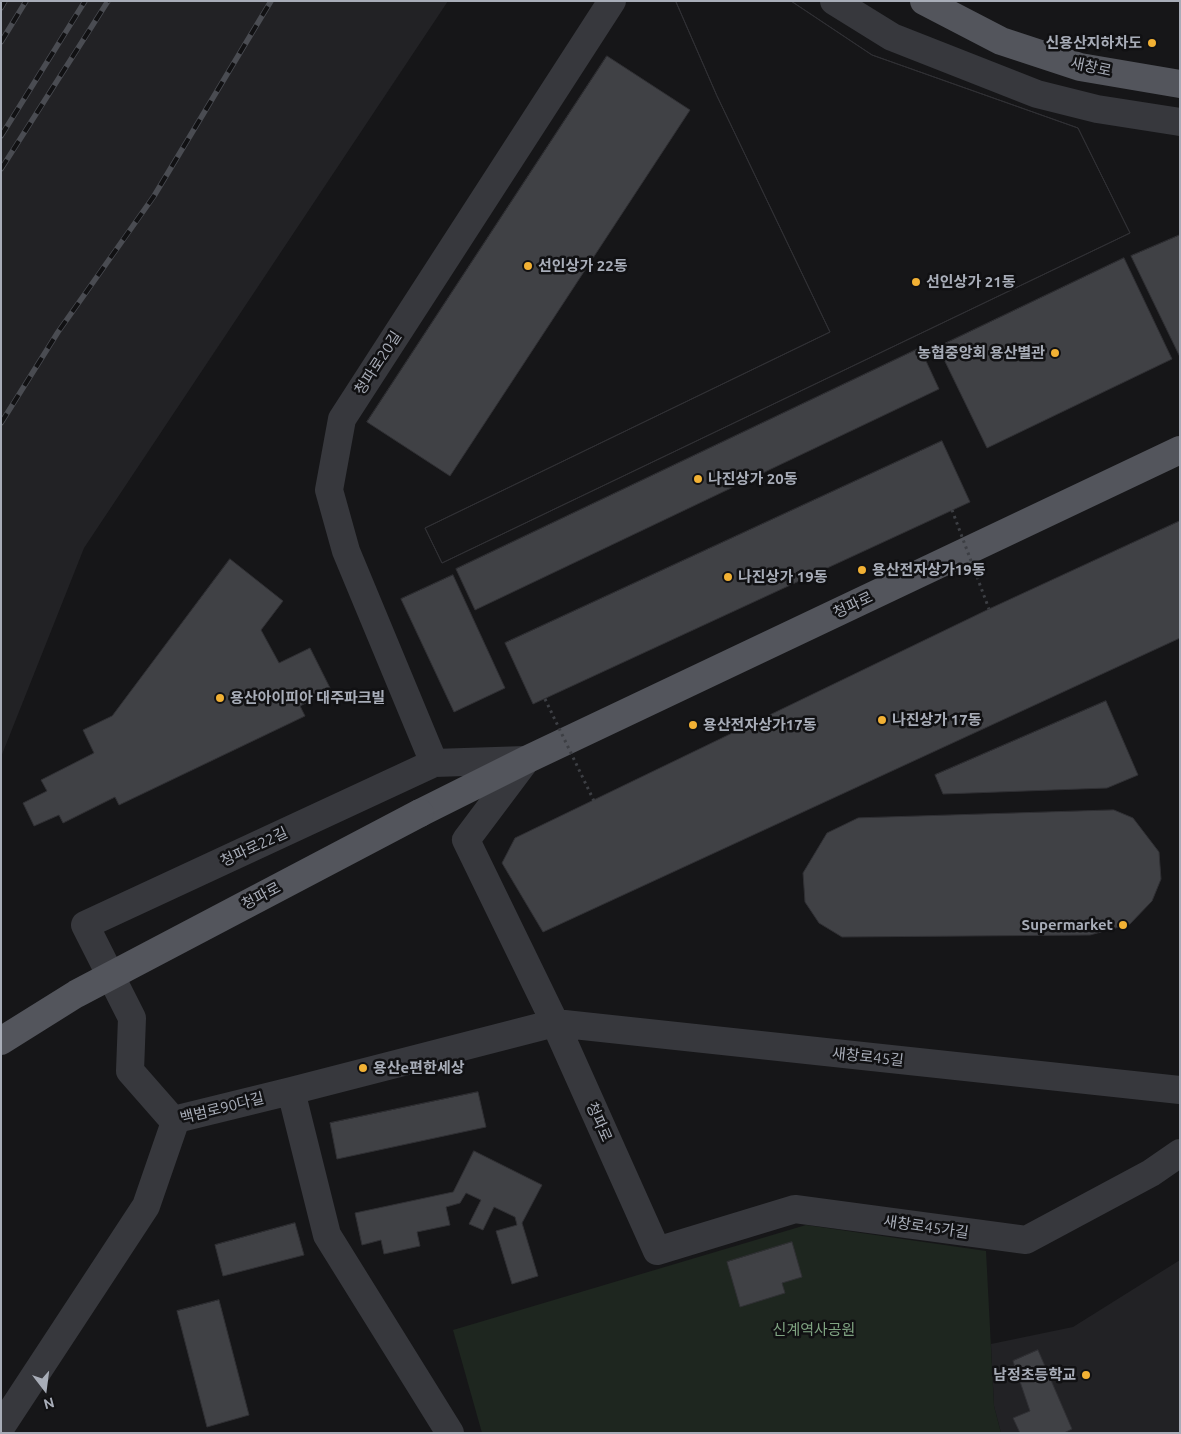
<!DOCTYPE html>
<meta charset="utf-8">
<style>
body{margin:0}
#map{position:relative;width:1181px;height:1434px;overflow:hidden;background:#161618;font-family:Ubuntu,sans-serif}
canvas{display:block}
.frame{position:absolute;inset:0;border:2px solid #a8adb8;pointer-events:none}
.north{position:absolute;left:20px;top:1364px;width:50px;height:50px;-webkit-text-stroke:4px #111113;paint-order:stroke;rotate:165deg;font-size:14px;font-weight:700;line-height:20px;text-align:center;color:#a8adb8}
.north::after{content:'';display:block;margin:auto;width:18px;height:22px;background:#a8adb8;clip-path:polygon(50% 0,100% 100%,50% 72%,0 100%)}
</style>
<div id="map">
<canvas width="1181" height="1434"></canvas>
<div class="frame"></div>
<div class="north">N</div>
</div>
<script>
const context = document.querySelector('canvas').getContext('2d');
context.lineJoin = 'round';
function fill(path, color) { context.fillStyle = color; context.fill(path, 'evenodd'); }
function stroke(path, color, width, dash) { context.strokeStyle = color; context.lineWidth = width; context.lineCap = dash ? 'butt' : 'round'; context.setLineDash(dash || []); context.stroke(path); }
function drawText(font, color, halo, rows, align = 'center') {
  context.font = font + ' Ubuntu,"Noto Sans KR",sans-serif'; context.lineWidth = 5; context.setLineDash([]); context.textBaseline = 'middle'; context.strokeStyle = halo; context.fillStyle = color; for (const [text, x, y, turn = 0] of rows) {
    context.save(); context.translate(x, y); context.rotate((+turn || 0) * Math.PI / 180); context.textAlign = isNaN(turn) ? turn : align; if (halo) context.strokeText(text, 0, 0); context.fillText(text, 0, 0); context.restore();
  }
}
const built = new Path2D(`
 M 1,1 L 448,1 L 84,548 L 1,757 Z
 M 1180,1260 L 1180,1433 L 1001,1433 L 994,1406 L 991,1344 L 1073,1327 Z`);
const green = new Path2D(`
 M 806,1225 L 986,1251 L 994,1406 L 1001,1433 L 482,1433 L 453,1330 Z`);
const building = new Path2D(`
 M 676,1 L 791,1 L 872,55 L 1078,128 L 1130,233 L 442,563 L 425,528 L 830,332 L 717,96 Z
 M 676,1 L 791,1 L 872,55 L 1078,128 L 1130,233 L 442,563 L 425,528 L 830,332 L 717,96 Z
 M 607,56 L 690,110 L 450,476 L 367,422 Z
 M 1180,235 L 1180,357 L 1131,256 Z
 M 1124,258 L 1172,359 L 987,448 L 938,347 Z
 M 920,348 L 939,389 L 475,610 L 456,569 Z
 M 942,441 L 970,502 L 533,704 L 505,643 Z
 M 1180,521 L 1180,638 L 543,932 L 502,863 L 515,838 L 989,609 Z
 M 230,559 L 283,601 L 261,630 L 279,663 L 310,648 L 331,690 L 300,706 L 305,716 L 119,805 L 115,797 L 63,823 L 59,815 L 34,826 L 23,803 L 47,791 L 41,780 L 94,753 L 83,730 L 112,716 Z
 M 453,575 L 505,688 L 454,712 L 401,599 Z
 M 1106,701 L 1138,775 L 1107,788 L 943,794 L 935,775 Z
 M 1114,810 L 1133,818 L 1159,852 L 1161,879 L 1152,901 L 1130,924 L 1090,935 L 842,937 L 819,923 L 805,902 L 803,873 L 827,833 L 858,818 Z
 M 478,1092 L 486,1127 L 337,1159 L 330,1123 Z
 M 474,1151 L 542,1185 L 522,1223 L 538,1276 L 512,1284 L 496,1231 L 517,1225 L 515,1217 L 494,1207 L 483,1230 L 469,1224 L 481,1200 L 466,1193 L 460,1203 L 446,1207 L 450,1225 L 417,1232 L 420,1246 L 384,1254 L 381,1240 L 362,1245 L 355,1213 L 453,1192 Z
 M 295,1223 L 304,1255 L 223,1276 L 215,1245 Z
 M 792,1242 L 802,1277 L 782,1283 L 785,1293 L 740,1307 L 727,1262 Z
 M 219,1300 L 249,1415 L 207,1427 L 177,1311 Z
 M 1038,1350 L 1072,1429 L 1064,1433 L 1020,1433 L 1013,1418 L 1030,1411 L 1013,1361 Z`);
const minor = new Path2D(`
 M 834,1 L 892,37 L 1037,94 L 1097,109 L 1180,122
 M 526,760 L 466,840 L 555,1023 L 657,1251 L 795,1209 L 1026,1240 L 1151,1173 L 1180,1153
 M 434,763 L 346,551 L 329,490 L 342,419 L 612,1
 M 291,1091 L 327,1235 L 450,1433
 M 173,1120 L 130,1071 L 132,1018 L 85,925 L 434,763 L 526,760
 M 1,1427 L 146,1206 L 174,1125 L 173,1120 L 291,1091 L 555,1023 L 1180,1090`);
const major = new Path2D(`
 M 924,1 L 1001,41 L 1080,67 L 1180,84
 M 420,813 L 526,760 L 1180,450`);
const rail = new Path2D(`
 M 1,8 L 5,1
 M 1,42 L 26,1
 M 1,136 L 85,1
 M 1,169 L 108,1
 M 1,423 L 58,332 L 154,196 L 271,1`);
const pathBridge = new Path2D(`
 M 952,510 L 989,609
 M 545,699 L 594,801`);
const majorBridge = new Path2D(`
 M 1,1041 L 76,994 L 420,813`);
const markers = [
 [1152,43,5,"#f2b134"],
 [528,266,5,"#f2b134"],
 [916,282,5,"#f2b134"],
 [1055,353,5,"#f2b134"],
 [698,479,5,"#f2b134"],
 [862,570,5,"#f2b134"],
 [728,577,5,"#f2b134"],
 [220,698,5,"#f2b134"],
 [882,720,5,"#f2b134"],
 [693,725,5,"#f2b134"],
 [1123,925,5,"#f2b134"],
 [363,1068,5,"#f2b134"],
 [1086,1375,5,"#f2b134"]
];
const poiNames = [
 ["신용산지하차도",1142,43,"right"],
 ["선인상가 22동",538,266],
 ["선인상가 21동",926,282],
 ["농협중앙회 용산별관",1045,353,"right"],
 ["나진상가 20동",708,479],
 ["용산전자상가19동",872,570],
 ["나진상가 19동",738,577],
 ["용산아이피아 대주파크빌",230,698],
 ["나진상가 17동",892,720],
 ["용산전자상가17동",703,725],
 ["Supermarket",1113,925,"right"],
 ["용산e편한세상",373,1068],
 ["남정초등학교",1076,1375,"right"]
];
const streetNames = [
 ["새창로",1091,67,12],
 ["청파로20길",378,363,-57],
 ["청파로",853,605,-25],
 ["청파로22길",254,847,-25],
 ["청파로",261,896,-28],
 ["새창로45길",868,1057,6],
 ["백범로90다길",222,1108,-14],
 ["청파로",599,1122,66],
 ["새창로45가길",926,1227,8]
];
const parkNames = [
 ["신계역사공원",814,1330]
];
fill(built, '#222225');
fill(green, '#1e261f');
fill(building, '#404145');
stroke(building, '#303034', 1);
stroke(minor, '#37383d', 28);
stroke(major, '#53555c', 28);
stroke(rail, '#4a4c52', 5.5);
stroke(rail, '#111113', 4, [11]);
stroke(pathBridge, '#3d3f44', 3, [2.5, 4]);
stroke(majorBridge, '#53555c', 28);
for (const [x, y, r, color] of markers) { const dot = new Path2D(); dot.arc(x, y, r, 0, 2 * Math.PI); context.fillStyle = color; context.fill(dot); stroke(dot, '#111113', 2); }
drawText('bold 15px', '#a8adb8', '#111113', poiNames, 'left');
drawText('15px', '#a8adb8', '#111113', streetNames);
drawText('15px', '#7fa381', '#111113', parkNames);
</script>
